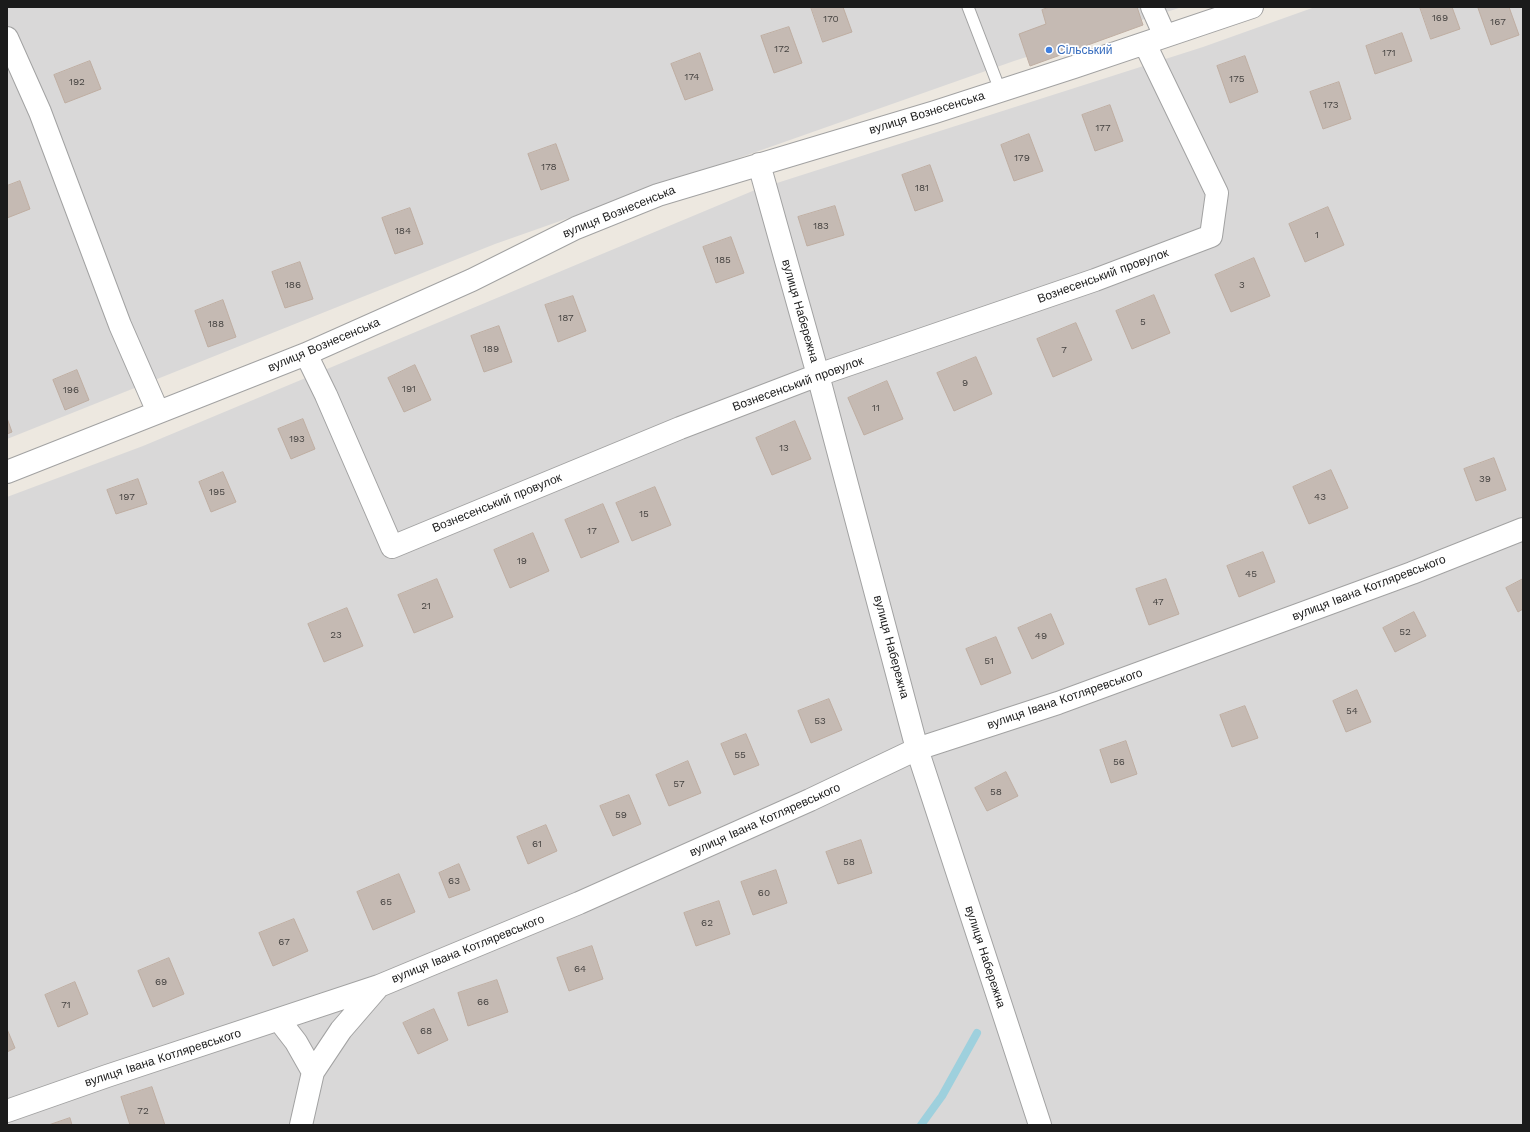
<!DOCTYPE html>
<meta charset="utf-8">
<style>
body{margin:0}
#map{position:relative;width:1530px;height:1132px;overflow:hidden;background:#ede8e0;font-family:"Work Sans",sans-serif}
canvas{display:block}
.frame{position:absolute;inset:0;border:8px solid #1b1b1b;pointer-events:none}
</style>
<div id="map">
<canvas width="1530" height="1132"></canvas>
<div class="frame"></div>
</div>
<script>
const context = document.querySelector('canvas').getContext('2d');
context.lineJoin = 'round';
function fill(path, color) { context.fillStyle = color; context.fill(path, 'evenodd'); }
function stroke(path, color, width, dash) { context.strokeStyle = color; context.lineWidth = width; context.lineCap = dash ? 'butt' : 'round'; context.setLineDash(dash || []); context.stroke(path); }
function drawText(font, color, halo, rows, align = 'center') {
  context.font = font + ' "Work Sans",sans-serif'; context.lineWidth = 3.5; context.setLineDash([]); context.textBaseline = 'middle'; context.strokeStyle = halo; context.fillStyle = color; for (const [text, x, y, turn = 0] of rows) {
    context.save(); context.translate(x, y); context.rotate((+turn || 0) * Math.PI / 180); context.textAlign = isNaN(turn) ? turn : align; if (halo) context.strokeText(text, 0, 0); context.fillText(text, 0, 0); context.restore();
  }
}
const residential = new Path2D(`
 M 7,7 L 1182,7 L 1014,61 L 495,244 L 7,439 Z
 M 1315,7 L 1523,7 L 1523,1125 L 7,1125 L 7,497 L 143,446 L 755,190 L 1203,47 Z`);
const stream = new Path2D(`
 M 921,1125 L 942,1096 L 977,1033`);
const building = new Path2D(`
 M 811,7 L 843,7 L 852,32 L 823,42 Z
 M 1050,7 L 1137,7 L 1143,25 L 1030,66 L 1019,34 L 1046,24 L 1042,10 Z
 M 1420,7 L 1452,7 L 1460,29 L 1431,39 Z
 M 1482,7 L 1509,7 L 1519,35 L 1491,45 L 1478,8 Z
 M 789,27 L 802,63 L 774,73 L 761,36 Z
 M 1402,33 L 1412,61 L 1375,74 L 1366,46 Z
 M 700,53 L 713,90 L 685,100 L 671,64 Z
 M 1245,56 L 1258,92 L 1230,103 L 1217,66 Z
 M 90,61 L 101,89 L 65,103 L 54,75 Z
 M 1339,82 L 1351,119 L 1323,129 L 1310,92 Z
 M 1110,105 L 1123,141 L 1095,151 L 1082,115 Z
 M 1029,134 L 1043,171 L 1014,181 L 1001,145 Z
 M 556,144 L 569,180 L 541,190 L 528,154 Z
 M 930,165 L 943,201 L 915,211 L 902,175 Z
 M 20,181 L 30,209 L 7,218 L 7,186 Z
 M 835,206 L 844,235 L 807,246 L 798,217 Z
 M 1328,207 L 1344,245 L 1305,262 L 1289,224 Z
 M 410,208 L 423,244 L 395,254 L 382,218 Z
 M 731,237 L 744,273 L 716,283 L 703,247 Z
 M 1254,258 L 1270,296 L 1231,312 L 1215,275 Z
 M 300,262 L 313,299 L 285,308 L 272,272 Z
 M 1154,295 L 1170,333 L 1132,349 L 1116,311 Z
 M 573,296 L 586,331 L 558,342 L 545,305 Z
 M 223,300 L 236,337 L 208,347 L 195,311 Z
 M 1076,323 L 1092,360 L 1053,377 L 1037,339 Z
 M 499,326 L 512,362 L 484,372 L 471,336 Z
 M 976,357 L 992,394 L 954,411 L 937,373 Z
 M 415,365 L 431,400 L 404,412 L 388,378 Z
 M 77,370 L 89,400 L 65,410 L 53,380 Z
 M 887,381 L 903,419 L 864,435 L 848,398 Z
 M 7,418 L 12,432 L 7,434 Z
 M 303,419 L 315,449 L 291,459 L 278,429 Z
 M 795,421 L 811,459 L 772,475 L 756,438 Z
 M 1494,458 L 1506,490 L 1476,501 L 1464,469 Z
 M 1331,470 L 1348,508 L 1309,524 L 1293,487 Z
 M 223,472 L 236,502 L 211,512 L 199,482 Z
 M 138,479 L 147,504 L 116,514 L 107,490 Z
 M 655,487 L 671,525 L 632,541 L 616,503 Z
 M 603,504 L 619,542 L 581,558 L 565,520 Z
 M 533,533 L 549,571 L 510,588 L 494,550 Z
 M 1263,552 L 1275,582 L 1239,597 L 1227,566 Z
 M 437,579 L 453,617 L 414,633 L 398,595 Z
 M 1166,579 L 1179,614 L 1149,625 L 1136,589 Z
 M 1523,579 L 1523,609 L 1518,612 L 1506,588 Z
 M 347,608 L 363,646 L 324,662 L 308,624 Z
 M 1414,612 L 1426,636 L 1395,652 L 1383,628 Z
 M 1051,614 L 1064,644 L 1032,659 L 1018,628 Z
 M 996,637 L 1011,673 L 981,685 L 966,649 Z
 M 1357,690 L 1371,722 L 1346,732 L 1333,701 Z
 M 829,699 L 842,730 L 811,743 L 798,711 Z
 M 1245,706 L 1258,738 L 1232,747 L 1220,715 Z
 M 746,734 L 759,765 L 734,775 L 721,744 Z
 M 1126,741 L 1137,774 L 1111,783 L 1100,750 Z
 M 688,761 L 701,793 L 669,806 L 656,775 Z
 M 1006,772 L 1018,796 L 987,811 L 975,788 Z
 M 629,795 L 641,824 L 613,836 L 600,806 Z
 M 546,825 L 557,851 L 528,864 L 517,837 Z
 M 861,840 L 872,873 L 838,884 L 826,852 Z
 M 459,864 L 470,890 L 449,898 L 439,873 Z
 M 776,870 L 787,903 L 753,915 L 741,882 Z
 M 399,874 L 415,912 L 373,930 L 357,892 Z
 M 719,901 L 730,934 L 696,946 L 684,913 Z
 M 294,919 L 308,951 L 273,966 L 259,933 Z
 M 592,946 L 603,979 L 569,991 L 557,958 Z
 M 169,958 L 184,994 L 153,1007 L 138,971 Z
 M 497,980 L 508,1012 L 468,1026 L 458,993 Z
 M 75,982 L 88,1014 L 58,1027 L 45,995 Z
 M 434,1009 L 448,1040 L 418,1054 L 403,1023 Z
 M 7,1029 L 15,1048 L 7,1052 Z
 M 152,1087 L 165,1125 L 130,1125 L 121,1097 Z
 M 70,1118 L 72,1125 L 49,1125 Z`);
const service = new Path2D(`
 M 968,7 L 1000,90`);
const minor = new Path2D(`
 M 1152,7 L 1165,36
 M 7,38 L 40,112 L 120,325 L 158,412
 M 759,164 L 818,375 L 917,749 L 1040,1125
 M 306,354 L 326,395 L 392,547 L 680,428 L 818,375 L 1095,280 L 1211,236 L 1217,193 L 1145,44
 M 7,472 L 306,354 L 472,280 L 576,228 L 658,195 L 935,112 L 1074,67 L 1252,7
 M 279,1020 L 296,1042 L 313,1072
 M 7,1111 L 107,1076 L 379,986 L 579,903 L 810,800 L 917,749 L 1058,703 L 1412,573 L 1523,529
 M 301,1125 L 313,1072 L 341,1030 L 379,986`);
const markers = [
 [1049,50,4,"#3f7fe0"]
];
const numberNames = [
 ["169",1440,18],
 ["170",831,19],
 ["167",1498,22],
 ["172",782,49],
 ["171",1389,53],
 ["174",692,77],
 ["175",1237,79],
 ["192",77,82],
 ["173",1331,105],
 ["177",1103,128],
 ["179",1022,158],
 ["178",549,167],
 ["181",922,188],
 ["183",821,226],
 ["184",403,231],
 ["1",1317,235],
 ["185",723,260],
 ["186",293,285],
 ["3",1242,285],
 ["187",566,318],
 ["5",1143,322],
 ["188",216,324],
 ["189",491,349],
 ["7",1064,350],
 ["9",965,383],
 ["191",409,389],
 ["196",71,390],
 ["11",876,408],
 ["193",297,439],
 ["13",784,448],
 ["39",1485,479],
 ["195",217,492],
 ["197",127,497],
 ["43",1320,497],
 ["15",644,514],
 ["17",592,531],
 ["19",522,561],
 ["45",1251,574],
 ["47",1158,602],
 ["21",426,606],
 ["52",1405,632],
 ["23",336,635],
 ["49",1041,636],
 ["51",989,661],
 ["54",1352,711],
 ["53",820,721],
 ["55",740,755],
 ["56",1119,762],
 ["57",679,784],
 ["58",996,792],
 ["59",621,815],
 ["61",537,844],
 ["58",849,862],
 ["63",454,881],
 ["60",764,893],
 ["65",386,902],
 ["62",707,923],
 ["67",284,942],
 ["64",580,969],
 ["69",161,982],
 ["66",483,1002],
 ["71",66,1005],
 ["68",426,1031],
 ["72",143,1111]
];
const shopNames = [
 ["Сільський",1057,50]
];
const streetNames = [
 ["вулиця Вознесенська",927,113,-17],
 ["вулиця Вознесенська",619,212,-22],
 ["Вознесенський провулок",1103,276,-20],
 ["вулиця Набережна",800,311,74],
 ["вулиця Вознесенська",324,345,-23],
 ["Вознесенський провулок",798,384,-20],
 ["Вознесенський провулок",497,503,-22],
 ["вулиця Івана Котляревського",1369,588,-21],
 ["вулиця Набережна",891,647,75],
 ["вулиця Івана Котляревського",1065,699,-19],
 ["вулиця Івана Котляревського",765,820,-24],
 ["вулиця Івана Котляревського",468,949,-22],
 ["вулиця Набережна",985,957,72],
 ["вулиця Івана Котляревського",163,1058,-18]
];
fill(residential, '#d9d8d8');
stroke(stream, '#9ed0dd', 8);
fill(building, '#c5bab3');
stroke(building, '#bfaea2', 1);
stroke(service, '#a2a2a2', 13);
stroke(minor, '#a2a2a2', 24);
stroke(service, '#fff', 11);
stroke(minor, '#fff', 22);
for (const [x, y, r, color] of markers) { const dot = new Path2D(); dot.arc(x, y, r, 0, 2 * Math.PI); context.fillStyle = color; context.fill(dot); stroke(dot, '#fff', 1.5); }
drawText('10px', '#464341', null, numberNames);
drawText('12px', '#366cbe', '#fff', shopNames, 'left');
drawText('12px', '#1b1b1b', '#fff', streetNames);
</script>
